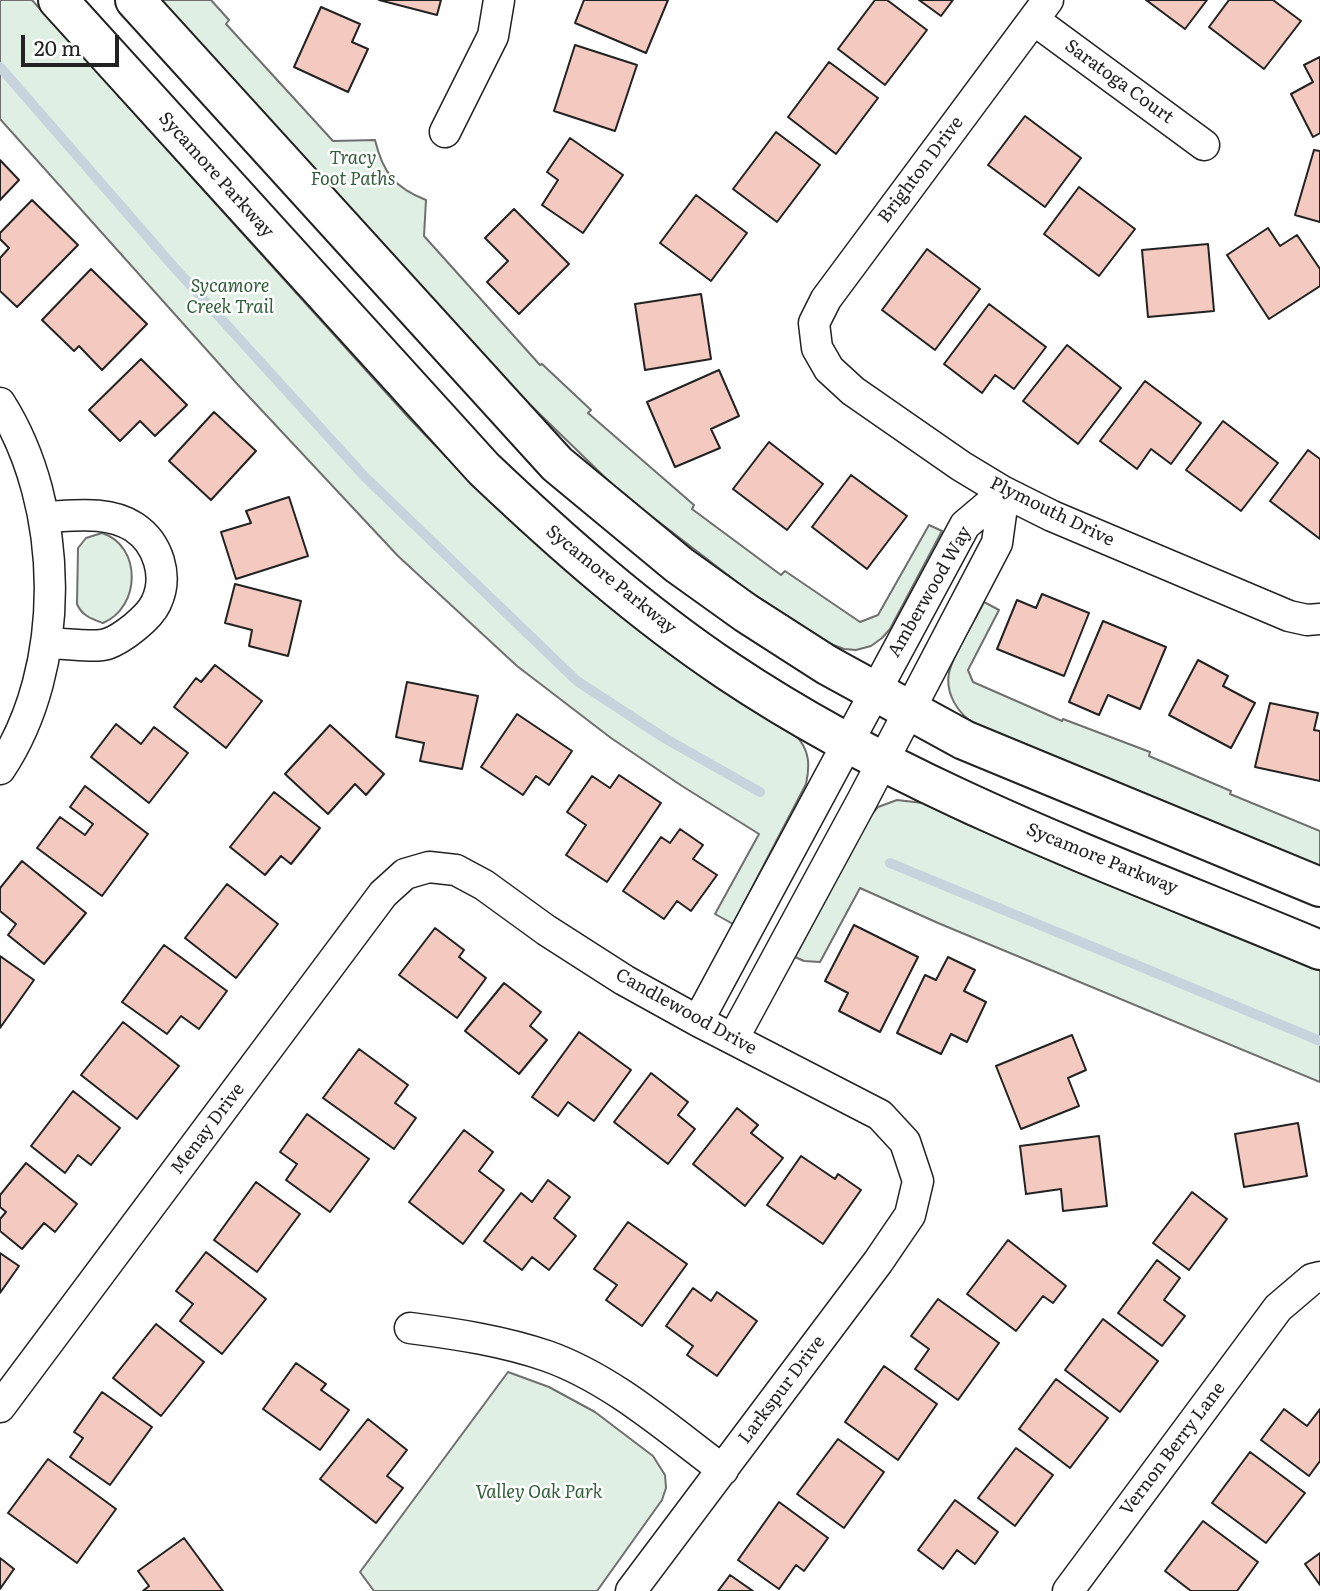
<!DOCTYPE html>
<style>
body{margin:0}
#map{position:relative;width:1320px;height:1591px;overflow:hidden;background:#fff;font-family:Literata,serif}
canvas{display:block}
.scale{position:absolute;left:21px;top:35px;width:98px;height:32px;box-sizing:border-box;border:4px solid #222;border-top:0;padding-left:9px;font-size:21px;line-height:24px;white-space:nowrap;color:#222;-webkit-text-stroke:5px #fff;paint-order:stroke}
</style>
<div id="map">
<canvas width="1320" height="1591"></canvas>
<div class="scale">20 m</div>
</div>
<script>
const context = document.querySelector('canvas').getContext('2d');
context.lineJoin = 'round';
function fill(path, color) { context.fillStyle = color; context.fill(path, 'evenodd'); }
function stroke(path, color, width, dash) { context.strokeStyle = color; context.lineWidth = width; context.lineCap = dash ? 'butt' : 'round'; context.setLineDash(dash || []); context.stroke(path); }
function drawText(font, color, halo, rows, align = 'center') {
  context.font = font + ' Literata,serif'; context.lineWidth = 5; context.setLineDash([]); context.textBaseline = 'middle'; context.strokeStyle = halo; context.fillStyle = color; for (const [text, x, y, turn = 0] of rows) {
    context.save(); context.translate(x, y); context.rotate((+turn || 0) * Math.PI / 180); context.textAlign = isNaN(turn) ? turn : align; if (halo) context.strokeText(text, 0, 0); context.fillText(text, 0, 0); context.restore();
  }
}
const green = new Path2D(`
 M 0,0 L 32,0 L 409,418 C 489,503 572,582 666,650 C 693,670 721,689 749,707 C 764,716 782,724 795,735 C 810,749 810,766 806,784 L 733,924 L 715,914 L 759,834 L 682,786 L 611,738 L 517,666 L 398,556 L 239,386 L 0,119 Z
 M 161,0 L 211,0 L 229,20 L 226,24 L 333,141 L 375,140 C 383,173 395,188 426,200 L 424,236 L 540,365 L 542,364 L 591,410 L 588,413 L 694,505 L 692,509 L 781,575 L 785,571 L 860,622 L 878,615 L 929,525 L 942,531 L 890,629 L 882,638 L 871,646 L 856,650 L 844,649 L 828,643 L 746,589 L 620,492 L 518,393 Z
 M 102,533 C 142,546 141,607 103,623 C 92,619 82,616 77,604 L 78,548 L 86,538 Z
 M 984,602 L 999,610 L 968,670 L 973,682 L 1062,721 L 1063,719 L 1150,752 L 1149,756 L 1231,791 L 1230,794 L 1320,831 L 1320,866 L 976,724 C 958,715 945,693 949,673 C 953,653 975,621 984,602 Z
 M 897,800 L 923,803 L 966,824 L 1320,970 L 1320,1082 L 938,923 L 860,888 L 820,962 L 804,961 L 795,957 L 870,816 L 878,807 Z
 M 508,1372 L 549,1387 L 595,1412 L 653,1456 L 665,1475 L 666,1488 L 662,1500 L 597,1591 L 374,1591 L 360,1572 Z`);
const stream = new Path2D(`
 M 0,67 L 173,266 L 365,477 L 577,681 L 666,739 L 760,792
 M 890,863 L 1320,1041`);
const building = new Path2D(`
 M 379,0 L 441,0 L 437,15 Z
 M 584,0 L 668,0 L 646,53 L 575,23 Z
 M 875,0 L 887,0 L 927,30 L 885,85 L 838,49 Z
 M 919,0 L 953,0 L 941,16 Z
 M 1146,0 L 1207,0 L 1185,29 Z
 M 1229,0 L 1273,0 L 1301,21 L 1264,69 L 1209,27 Z
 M 321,7 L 360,24 L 352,42 L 368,49 L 348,92 L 294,67 Z
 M 575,45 L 637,65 L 615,131 L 554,111 Z
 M 1320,57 L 1320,133 L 1313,137 L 1291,94 L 1313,82 L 1304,65 Z
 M 829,62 L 878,98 L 836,154 L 788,117 Z
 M 1025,116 L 1081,158 L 1045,207 L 988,165 Z
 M 776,132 L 820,165 L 777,222 L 733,189 Z
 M 570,138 L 623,175 L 583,233 L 542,205 L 558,180 L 547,172 Z
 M 1314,150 L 1320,151 L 1320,222 L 1295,215 Z
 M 0,160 L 19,180 L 0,200 Z
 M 1079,187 L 1135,229 L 1099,276 L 1044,234 Z
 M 696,195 L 747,233 L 711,281 L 660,243 Z
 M 32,200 L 78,245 L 17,307 L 0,291 L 0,258 L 9,248 L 0,239 L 0,233 Z
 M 514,209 L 569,264 L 519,314 L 487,282 L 508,261 L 485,238 Z
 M 1268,228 L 1280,246 L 1297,235 L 1320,269 L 1320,286 L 1269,319 L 1227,255 Z
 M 1208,244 L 1214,311 L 1148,317 L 1142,250 Z
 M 927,249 L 980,289 L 935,350 L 882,310 Z
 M 91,269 L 147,324 L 102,370 L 79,346 L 74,351 L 42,320 Z
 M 701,294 L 711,359 L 645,370 L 635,304 Z
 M 989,304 L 1046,347 L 1014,389 L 995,375 L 982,393 L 944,364 Z
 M 1067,345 L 1121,388 L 1078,444 L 1023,401 Z
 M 141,359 L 187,405 L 155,436 L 140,421 L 120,441 L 89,410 Z
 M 719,370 L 739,416 L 711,429 L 720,448 L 675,467 L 647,402 Z
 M 1145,381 L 1201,423 L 1171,464 L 1151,449 L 1137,469 L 1100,441 Z
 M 214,412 L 256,451 L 211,500 L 169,461 Z
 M 1223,421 L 1278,463 L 1241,511 L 1186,470 Z
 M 769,442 L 823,484 L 787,530 L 733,489 Z
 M 1308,450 L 1320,459 L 1320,539 L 1270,501 Z
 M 851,475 L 907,516 L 867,569 L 812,527 Z
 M 289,497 L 308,556 L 236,579 L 221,532 L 251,523 L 246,511 Z
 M 235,584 L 301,601 L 288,656 L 249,646 L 252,630 L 225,623 Z
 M 1042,594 L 1089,613 L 1064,676 L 997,649 L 1017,600 L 1036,608 Z
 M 1103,621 L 1166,647 L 1140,709 L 1108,695 L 1099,715 L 1069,702 Z
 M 1198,660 L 1228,676 L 1223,686 L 1255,703 L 1231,748 L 1169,715 Z
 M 215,665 L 262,701 L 226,748 L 174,707 L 196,678 L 201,682 Z
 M 407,682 L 478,696 L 462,769 L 420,761 L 424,743 L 396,737 Z
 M 1270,703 L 1318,713 L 1314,730 L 1320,731 L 1320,781 L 1255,767 Z
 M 517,714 L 572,751 L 549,785 L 536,776 L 523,795 L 481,767 Z
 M 116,724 L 141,744 L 154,727 L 188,753 L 149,803 L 91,757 Z
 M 330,725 L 384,774 L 366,795 L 355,784 L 328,814 L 285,774 Z
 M 619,775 L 661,803 L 607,882 L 566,855 L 586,825 L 567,812 L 592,776 L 610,788 Z
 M 85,786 L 148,834 L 102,896 L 37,848 L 60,817 L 85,835 L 93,824 L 70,807 Z
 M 274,792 L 320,828 L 291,864 L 281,856 L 265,875 L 230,847 Z
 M 680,829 L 703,845 L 693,859 L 717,875 L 691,911 L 677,901 L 664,919 L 623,891 L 661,837 L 670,843 Z
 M 22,861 L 86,913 L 44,964 L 8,935 L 16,924 L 0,911 L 0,888 Z
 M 227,884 L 278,924 L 236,978 L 185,938 Z
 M 854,925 L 918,957 L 880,1032 L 839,1011 L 848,993 L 825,981 Z
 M 435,928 L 464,950 L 459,957 L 486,978 L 457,1018 L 399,975 Z
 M 164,945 L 227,991 L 199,1029 L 181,1016 L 167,1034 L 122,1002 Z
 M 0,956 L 34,980 L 0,1028 Z
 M 948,957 L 975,970 L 964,991 L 986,1002 L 967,1042 L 951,1034 L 941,1054 L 897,1033 L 925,975 L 936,980 Z
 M 504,983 L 541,1012 L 530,1026 L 547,1040 L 519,1074 L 465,1031 Z
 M 123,1022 L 179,1066 L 137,1119 L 81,1075 Z
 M 579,1032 L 631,1070 L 594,1121 L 568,1102 L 558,1116 L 532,1097 Z
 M 1072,1035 L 1086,1070 L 1068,1078 L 1079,1106 L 1021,1129 L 996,1066 Z
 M 359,1049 L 408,1085 L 395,1103 L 416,1118 L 394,1149 L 323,1098 Z
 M 651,1073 L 688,1102 L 678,1115 L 695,1129 L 668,1164 L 614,1122 Z
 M 73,1091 L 120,1128 L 91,1165 L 78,1155 L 65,1173 L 31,1146 Z
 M 737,1108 L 758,1125 L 751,1133 L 783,1158 L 745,1206 L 693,1164 Z
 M 307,1114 L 369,1159 L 330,1212 L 286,1180 L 297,1164 L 280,1152 Z
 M 1298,1123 L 1307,1176 L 1244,1187 L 1235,1134 Z
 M 464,1130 L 493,1152 L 479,1171 L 504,1190 L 463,1244 L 409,1202 Z
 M 1099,1136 L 1107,1206 L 1063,1211 L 1061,1189 L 1026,1194 L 1020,1146 Z
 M 801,1156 L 835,1179 L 838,1174 L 861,1190 L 823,1244 L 767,1205 Z
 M 26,1163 L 77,1204 L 55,1232 L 44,1223 L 22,1249 L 0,1231 L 0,1219 L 6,1212 L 0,1207 L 0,1195 Z
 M 548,1180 L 570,1197 L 554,1218 L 576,1236 L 549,1270 L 532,1257 L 522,1270 L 484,1241 L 521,1193 L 532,1202 Z
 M 256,1182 L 300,1214 L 257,1272 L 214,1240 Z
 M 1192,1192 L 1227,1219 L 1189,1270 L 1153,1243 Z
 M 628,1222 L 687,1264 L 642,1326 L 606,1300 L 617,1285 L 594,1269 Z
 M 1008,1240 L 1066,1286 L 1053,1303 L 1043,1296 L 1016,1331 L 967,1294 Z
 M 206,1252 L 266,1299 L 222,1354 L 180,1321 L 193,1304 L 176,1291 Z
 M 0,1253 L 19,1266 L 0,1293 Z
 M 1157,1260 L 1180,1278 L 1164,1300 L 1185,1316 L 1162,1346 L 1118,1313 Z
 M 693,1288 L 711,1301 L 717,1292 L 757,1321 L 717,1376 L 687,1355 L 693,1346 L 666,1326 Z
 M 938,1299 L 999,1343 L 958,1400 L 915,1369 L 929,1349 L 911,1336 Z
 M 1103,1319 L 1158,1361 L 1120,1412 L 1065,1370 Z
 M 156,1324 L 204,1362 L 161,1416 L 113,1378 Z
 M 296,1363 L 326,1384 L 321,1390 L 349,1410 L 320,1450 L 263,1409 Z
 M 884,1366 L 937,1404 L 898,1460 L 845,1422 Z
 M 1056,1379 L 1108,1418 L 1070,1468 L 1019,1429 Z
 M 102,1392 L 152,1427 L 110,1485 L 70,1457 L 83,1438 L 74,1432 Z
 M 1284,1409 L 1307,1426 L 1320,1409 L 1320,1461 L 1309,1476 L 1261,1440 Z
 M 368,1419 L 407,1450 L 387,1476 L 403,1488 L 376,1523 L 320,1479 Z
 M 838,1439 L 884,1472 L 844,1528 L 797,1494 Z
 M 1016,1448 L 1053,1475 L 1015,1526 L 978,1498 Z
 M 1250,1452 L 1305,1493 L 1266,1543 L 1212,1503 Z
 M 48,1459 L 116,1509 L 77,1563 L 8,1513 Z
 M 955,1500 L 998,1532 L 975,1564 L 957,1550 L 943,1569 L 918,1550 Z
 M 779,1502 L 828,1538 L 804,1571 L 796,1565 L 779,1589 L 738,1560 Z
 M 1203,1521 L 1258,1562 L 1237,1591 L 1191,1591 L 1165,1571 Z
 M 184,1538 L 223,1591 L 143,1591 L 149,1586 L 138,1571 Z
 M 1320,1553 L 1320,1585 L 1305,1564 Z
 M 0,1558 L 14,1569 L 0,1589 Z
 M 730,1575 L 753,1591 L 718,1591 Z`);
const minor = new Path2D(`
 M 1048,0 L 826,299 L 814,323 L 817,348 L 829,369 L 853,391 L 961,466 L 1004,492 L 1052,516 L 1289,616 L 1307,620 L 1320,619
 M 1034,20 L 1204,145
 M 445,132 L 493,36 L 499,0
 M 0,403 C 65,505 68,668 0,769
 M 44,517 C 73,516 108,510 134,527 C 158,543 169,576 156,603 C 149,618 122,639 107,644 C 95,648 61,643 47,643
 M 698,1021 L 965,525 L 1004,492
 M 733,1039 L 863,799 L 997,543 L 1004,492
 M 410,1328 C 457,1334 503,1341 547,1356 C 612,1379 668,1429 723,1470
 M 0,1407 L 383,894 L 405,874 L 429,867 L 456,870 L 484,885 L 546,930 L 624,980 L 698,1021 L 880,1115 L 905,1142 L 918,1181 L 910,1215 L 878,1262 L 631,1591
 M 1068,1591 L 1278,1308 L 1312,1279 L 1320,1277`);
const secondary = new Path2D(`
 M 58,0 L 484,469 C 561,542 640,612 728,671 C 910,793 1119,866 1320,950
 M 135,0 L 557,464 L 679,565 L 746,613 L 827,665 L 964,740 L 1320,887`);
const streetNames = [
 ["Saratoga Court",1119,82,36],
 ["Brighton Drive",921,170,-53],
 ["Sycamore Parkway",216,175,48],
 ["Plymouth Drive",1052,512,26],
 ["Sycamore Parkway",611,580,39],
 ["Amberwood Way",930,592,-60],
 ["Sycamore Parkway",1102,859,22],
 ["Candlewood Drive",686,1012,29],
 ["Menay Drive",208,1129,-53],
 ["Larkspur Drive",782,1390,-53],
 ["Vernon Berry Lane",1173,1449,-53]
];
const parkNames = [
 ["Tracy",353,159],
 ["Foot Paths",353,180],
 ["Sycamore",230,287],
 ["Creek Trail",230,308],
 ["Valley Oak Park",539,1493]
];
fill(green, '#e0efe3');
stroke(green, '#6f6f6f', 2);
stroke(stream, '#c7d3dd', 10);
fill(building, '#f3c9c0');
stroke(building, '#222', 2);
stroke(minor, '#222', 33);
stroke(secondary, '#222', 42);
stroke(minor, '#fff', 30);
stroke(secondary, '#fff', 38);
drawText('18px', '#222', '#fff', streetNames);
drawText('italic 18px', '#2f5e38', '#fff', parkNames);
</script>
